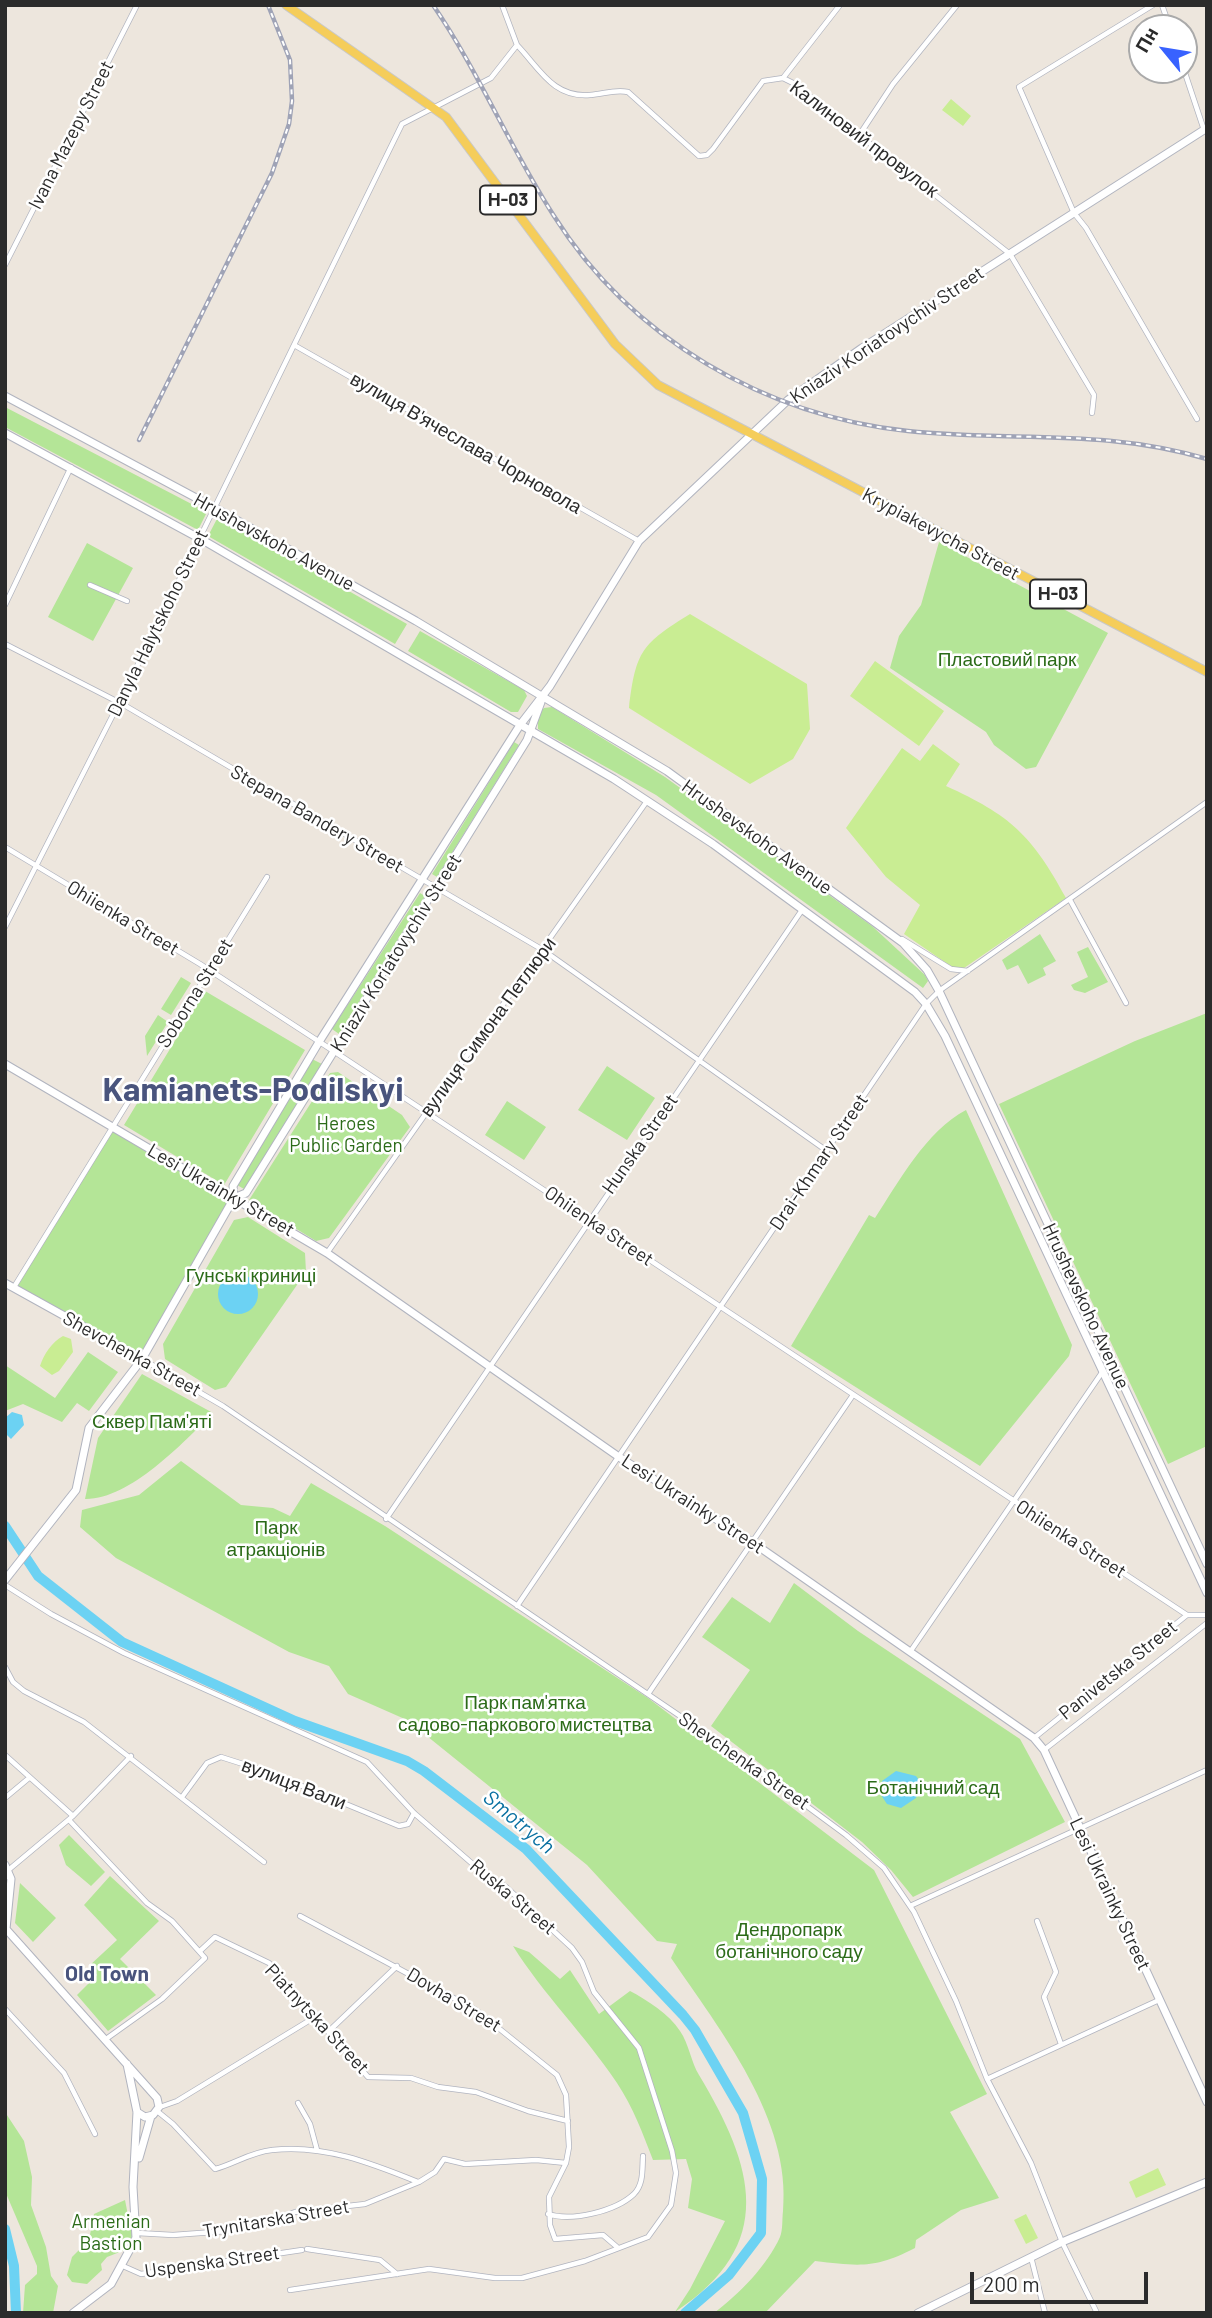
<!DOCTYPE html>
<meta charset="utf-8">
<style>
body{margin:0}
#map{position:relative;width:1212px;height:2318px;overflow:hidden;background:#ede6dd;font-family:Barlow,sans-serif}
canvas{display:block}
.frame{position:absolute;inset:0;border:7px solid #2b2b2b;pointer-events:none}
.north{position:absolute;left:1128px;top:14px;width:70px;height:70px;box-sizing:border-box;background:#fff;border:2px solid #aaa;border-radius:50%;rotate:300deg;font-size:19px;font-weight:700;line-height:28px;text-align:center;color:#2b2b2b}
.north::after{content:'';display:block;margin:auto;width:24px;height:32px;background:#3862ff;clip-path:polygon(50% 0,100% 100%,50% 72%,0 100%)}
.scale{position:absolute;left:970px;top:2272px;width:178px;height:32px;box-sizing:border-box;border:4px solid #2b2b2b;border-top:0;padding-left:9px;font-size:21px;line-height:24px;white-space:nowrap;color:#2b2b2b;-webkit-text-stroke:5px #fff;paint-order:stroke}
</style>
<div id="map">
<canvas width="1212" height="2318"></canvas>
<div class="frame"></div>
<div class="north">Пн</div>
<div class="scale">200 m</div>
</div>
<script>
const context = document.querySelector('canvas').getContext('2d');
context.lineJoin = 'round';
function fill(path, color) { context.fillStyle = color; context.fill(path, 'evenodd'); }
function stroke(path, color, width, dash) { context.strokeStyle = color; context.lineWidth = width; context.lineCap = dash ? 'butt' : 'round'; context.setLineDash(dash || []); context.stroke(path); }
function drawText(font, color, halo, rows, align = 'center') {
  context.font = font + ' Barlow,sans-serif'; context.lineWidth = 5; context.setLineDash([]); context.textBaseline = 'middle'; context.strokeStyle = halo; context.fillStyle = color; for (const [text, x, y, turn = 0] of rows) {
    context.save(); context.translate(x, y); context.rotate((+turn || 0) * Math.PI / 180); context.textAlign = isNaN(turn) ? turn : align; if (halo) context.strokeText(text, 0, 0); context.fillText(text, 0, 0); context.restore();
  }
}
const green = new Path2D(`
 M 5,407 L 207,512 L 198,530 L 5,427 Z
 M 218,517 L 407,624 L 395,644 L 208,536 Z
 M 939,542 L 1108,633 L 1036,767 L 1026,769 L 994,745 L 986,732 L 890,668 L 899,636 L 921,605 Z
 M 87,543 L 133,568 L 93,641 L 48,617 Z
 M 420,631 L 524,690 L 527,696 L 518,712 L 511,712 L 408,651 Z
 M 552,707 L 665,777 L 872,926 L 925,975 L 928,981 L 923,988 L 656,795 L 538,729 L 538,714 L 544,708 Z
 M 514,742 L 519,745 L 437,877 L 432,874 Z
 M 420,893 L 425,896 L 339,1034 L 332,1029 Z
 M 1040,934 L 1056,961 L 1043,968 L 1046,975 L 1028,984 L 1018,965 L 1007,970 L 1002,960 Z
 M 1088,947 L 1108,982 L 1085,993 L 1074,990 L 1071,985 L 1088,977 L 1077,952 Z
 M 181,977 L 191,983 L 171,1015 L 161,1009 Z
 M 205,991 L 305,1050 L 224,1185 L 124,1125 Z
 M 1207,1013 L 1207,1446 L 1168,1464 L 999,1104 L 1135,1041 Z
 M 158,1015 L 168,1022 L 147,1056 L 145,1036 Z
 M 312,1059 L 322,1064 L 244,1189 L 237,1185 Z
 M 607,1066 L 655,1098 L 627,1140 L 578,1110 Z
 M 338,1072 L 402,1115 L 410,1127 L 329,1238 L 316,1241 L 249,1200 L 330,1073 Z
 M 507,1101 L 546,1127 L 524,1160 L 485,1135 Z
 M 966,1110 L 1072,1345 L 1069,1356 L 980,1466 L 791,1346 L 869,1215 L 875,1218 C 898,1183 926,1131 966,1110 Z
 M 113,1127 L 234,1198 L 142,1359 L 13,1288 Z
 M 248,1217 L 305,1253 L 306,1272 L 226,1387 L 215,1390 L 165,1359 L 163,1344 L 234,1220 Z
 M 88,1352 L 118,1372 L 89,1411 L 77,1403 L 62,1422 L 23,1404 L 5,1411 L 5,1365 L 55,1398 Z
 M 142,1374 L 213,1413 C 183,1443 129,1500 85,1499 L 98,1438 Z
 M 181,1461 L 241,1505 L 273,1508 L 290,1516 L 311,1483 L 385,1526 L 648,1698 L 874,1870 L 987,2094 L 950,2112 L 999,2198 L 961,2210 L 916,2240 L 915,2248 C 875,2269 859,2266 815,2261 L 765,2313 L 714,2313 C 738,2295 767,2266 780,2237 C 783,2230 782,2219 783,2211 C 792,2120 720,2030 671,1958 L 677,1944 L 657,1941 L 587,1865 L 407,1720 L 348,1694 L 329,1666 L 289,1652 L 116,1558 L 80,1527 L 82,1510 L 139,1495 Z
 M 794,1583 L 858,1631 L 1020,1739 L 1065,1822 L 913,1897 L 891,1870 L 862,1842 L 711,1726 L 750,1670 L 702,1637 L 732,1597 L 770,1623 Z
 M 69,1835 L 105,1872 L 91,1886 L 66,1865 L 59,1845 Z
 M 110,1876 L 159,1921 L 120,1959 L 156,1995 L 108,2031 L 77,1995 L 97,1975 L 89,1966 L 117,1940 L 84,1905 Z
 M 20,1883 L 56,1918 L 33,1942 L 15,1923 Z
 M 513,1946 L 529,1952 L 560,1979 L 570,1970 L 599,2014 L 630,1991 C 647,2000 669,2014 680,2031 C 689,2044 691,2062 699,2075 C 754,2167 778,2244 675,2312 L 690,2289 L 725,2221 L 688,2208 L 692,2179 L 686,2159 L 653,2160 C 643,2134 633,2107 617,2083 C 585,2035 543,1994 513,1946 Z
 M 5,2112 L 24,2141 L 32,2177 L 31,2205 L 46,2247 L 51,2276 L 58,2286 L 53,2313 L 23,2313 L 25,2285 L 37,2274 L 37,2266 L 5,2191 Z
 M 125,2200 L 132,2236 L 125,2250 L 107,2257 L 101,2264 L 102,2270 L 87,2284 L 72,2282 L 67,2275 L 72,2257 L 89,2240 L 94,2214 Z`);
const pitch = new Path2D(`
 M 951,99 L 971,116 L 963,126 L 942,110 Z
 M 690,614 L 807,684 L 810,729 L 793,759 L 750,784 L 629,708 C 636,650 642,644 690,614 Z
 M 875,661 L 944,711 L 919,746 L 850,696 Z
 M 933,744 L 960,764 L 946,786 C 1010,815 1032,835 1066,898 L 964,968 L 952,967 L 904,934 L 920,905 L 886,877 L 846,828 L 902,748 L 920,761 Z
 M 63,1336 L 71,1339 L 73,1352 L 59,1371 L 52,1375 L 40,1366 C 44,1354 52,1342 63,1336 Z
 M 1158,2168 L 1166,2185 L 1136,2198 L 1129,2182 Z
 M 1026,2214 L 1038,2238 L 1026,2244 L 1014,2220 Z`);
const water = new Path2D(`
 M218 1294a20 20 0 1 1 40 0a20 20 0 1 1-40 0Z
 M 12,1412 L 22,1415 L 24,1425 L 11,1439 L 5,1433 L 5,1418 Z
 M 896,1771 L 916,1776 L 921,1783 L 916,1798 L 901,1808 L 887,1804 L 881,1795 L 882,1781 Z`);
const river = new Path2D(`
 M 5,1526 L 38,1576 L 122,1642 L 295,1721 L 407,1761 L 424,1771 L 526,1849 L 683,2015 L 695,2030 L 743,2113 L 762,2179 L 761,2233 L 729,2275 L 685,2313
 M 5,2229 L 14,2266 L 16,2313`);
const street = new Path2D(`
 M 1153,5 L 1019,87 L 1074,213 L 1086,228 L 1197,419
 M 1162,5 L 1170,28
 M 517,45 C 540,69 553,98 590,95 C 604,94 615,89 628,92 L 699,156 L 707,155 L 713,149 L 763,81 L 783,78 L 793,83 L 1010,254 L 1094,395 L 1092,413
 M 1184,70 L 1204,130
 M 783,78 L 840,5
 M 860,134 L 893,84 L 957,5
 M 5,265 L 137,5
 M 294,345 L 639,541
 M 90,585 L 127,601
 M 5,605 L 71,467
 M 5,644 L 124,705 L 543,950 L 827,1151
 M 5,847 L 200,964 L 335,1052 L 1187,1615
 M 1070,900 L 1126,1003
 M 5,927 L 119,703 L 402,124 L 491,78 L 517,45 L 502,5
 M 902,939 L 951,969 L 968,971
 M 327,1253 L 647,801
 M 14,1287 L 267,877
 M 142,1359 L 223,1406 L 739,1756 L 846,1835 L 884,1868 L 914,1912 L 956,2001 L 987,2079 L 1031,2163 L 1062,2242 L 1097,2313
 M 386,1519 L 802,910
 M 5,1585 L 51,1614 L 124,1653 L 367,1762 L 414,1813 L 475,1866 L 506,1887 L 572,1948 L 582,1962 L 594,1992 L 639,2048 L 672,2151 L 676,2173 L 671,2205 L 648,2237 L 585,2261 L 522,2278 L 495,2278 L 429,2269 L 290,2290
 M 517,1606 L 926,1004 L 939,991 L 1207,802
 M 910,1652 L 1103,1371
 M 5,1667 L 13,1682 L 24,1691 L 84,1722 L 264,1862
 M 648,1694 L 853,1395
 M 1034,1738 L 1187,1615 L 1207,1615
 M 1044,1750 L 1207,1623
 M 5,1755 L 73,1816
 M 182,1797 L 207,1763 L 221,1757 L 268,1772 L 399,1826 L 408,1824 L 414,1813
 M 5,1798 L 29,1778
 M 69,1820 L 147,1903 L 172,1921 L 205,1958 L 162,1999 L 106,2039
 M 6,1872 L 73,1816 L 131,1756
 M 910,1906 L 1207,1770
 M 300,1916 L 476,2010 L 557,2075 L 566,2095 L 569,2147 L 566,2163 L 549,2197 L 550,2225 L 555,2239 L 603,2235 L 617,2247
 M 1037,1921 L 1056,1972 L 1044,1997 L 1061,2044
 M 200,1951 L 215,1937 L 269,1963 L 368,2077 L 411,2078 L 438,2087 L 476,2092 L 528,2111 L 568,2121
 M 5,2009 L 64,2073 L 95,2134
 M 328,2032 L 397,1966
 M 987,2079 L 1159,2000
 M 298,2103 L 310,2124 L 317,2150
 M 160,2107 L 177,2101 L 315,2017
 M 157,2111 L 173,2124 L 215,2169 C 234,2164 251,2152 272,2150 C 323,2144 371,2163 418,2182
 M 548,2214 C 572,2222 616,2211 634,2194 C 644,2184 642,2169 643,2156
 M 137,2233 L 173,2235 L 228,2231 L 254,2227 L 295,2212 L 365,2204 L 419,2182 L 435,2172 L 444,2159 L 465,2164 L 536,2160 L 566,2163
 M 307,2249 L 380,2260 L 397,2274
 M 1031,2257 L 1045,2313
 M 123,2266 L 141,2274 L 302,2250`);
const secondary = new Path2D(`
 M 5,396 L 215,508 L 416,621 L 667,771 L 903,943 L 927,970 L 939,991 L 1207,1564
 M 5,433 L 206,542 L 614,779 L 713,844 L 915,992 L 926,1004 L 945,1036 L 1207,1593
 M 5,1064 L 327,1253 L 619,1457 L 752,1542 L 1034,1738 L 1044,1750 L 1207,2102
 M 234,1198 L 246,1193 L 527,740 L 541,702
 M 5,1283 L 142,1359
 M 5,1580 L 76,1490 L 89,1428 L 142,1359 L 234,1198 L 233,1186 L 319,1042 L 520,725 L 550,686 L 639,541 L 788,400 L 862,348 L 1207,128
 M 5,1865 L 11,1879 L 6,1929 L 157,2098 L 159,2107 L 153,2115 L 145,2117 L 137,2112
 M 139,2158 L 151,2116
 M 73,2313 L 111,2284 L 136,2238 L 133,2187 L 137,2112 L 127,2064
 M 918,2313 L 1062,2242 L 1207,2182`);
const primary = new Path2D(`
 M 286,5 L 446,117 L 615,344 L 658,385 L 1207,672`);
const rail = new Path2D(`
 M 433,5 C 479,72 510,148 554,216 C 631,338 765,416 908,431 C 1013,442 1102,428 1207,459
 M 139,440 L 272,173 L 289,124 L 292,101 L 290,60 L 268,5`);
const shields = [
 [508,200,56],
 [1058,594,56]
];
const shieldNames = [
 ["Н-03",508,200],
 ["Н-03",1058,594]
];
const streetNames = [
 ["Ivana Mazepy Street",71,135,-63],
 ["Калиновий провулок",864,139,37],
 ["Kniaziv Koriatovychiv Street",887,335,-34],
 ["вулиця В'ячеслава Чорновола",466,443,30],
 ["Krypiakevycha Street",941,534,28],
 ["Hrushevskoho Avenue",274,542,29],
 ["Danyla Halytskoho Street",158,623,-64],
 ["Stepana Bandery Street",317,819,30],
 ["Hrushevskoho Avenue",757,837,36],
 ["Ohiienka Street",123,918,31],
 ["Kniaziv Koriatovychiv Street",396,953,-58],
 ["Soborna Street",195,993,-58],
 ["вулиця Симона Петлюри",488,1027,-54],
 ["Hunska Street",640,1144,-55],
 ["Drai-Khmary Street",819,1162,-56],
 ["Lesi Ukrainky Street",221,1190,30],
 ["Ohiienka Street",599,1226,34],
 ["Hrushevskoho Avenue",1086,1306,65],
 ["Shevchenka Street",132,1354,29],
 ["Lesi Ukrainky Street",693,1504,33],
 ["Ohiienka Street",1071,1539,33],
 ["Panivetska Street",1118,1670,-39],
 ["Shevchenka Street",744,1761,35],
 ["вулиця Вали",294,1784,21],
 ["Lesi Ukrainky Street",1110,1894,65],
 ["Ruska Street",513,1897,40],
 ["Dovha Street",454,2000,31],
 ["Piatnytska Street",317,2019,47],
 ["Trynitarska Street",276,2219,-10],
 ["Uspenska Street",212,2262,-8]
];
const parkNames = [
 ["Пластовий парк",1007,660],
 ["Heroes",346,1124],
 ["Public Garden",346,1146],
 ["Гунські криниці",251,1276],
 ["Сквер Пам'яті",152,1422],
 ["Парк",276,1528],
 ["атракціонів",276,1550],
 ["Парк пам'ятка",525,1703],
 ["садово-паркового мистецтва",525,1725],
 ["Ботанічний сад",933,1788],
 ["Дендропарк",789,1930],
 ["ботанічного саду",789,1952],
 ["Armenian",111,2222],
 ["Bastion",111,2244]
];
const waterNames = [
 ["Smotrych",519,1822,40]
];
const neighbourhoodNames = [
 ["Old Town",107,1974]
];
const townNames = [
 ["Kamianets-Podilskyi",253,1090]
];
fill(green, '#b4e597');
fill(pitch, '#c9ed93');
fill(water, '#6cd2f3');
stroke(river, '#6cd2f3', 10);
stroke(street, '#b1b4bf', 6);
stroke(secondary, '#b1b4bf', 9);
stroke(primary, '#c8c8c8', 10);
stroke(street, '#fff', 4.5);
stroke(secondary, '#fff', 7);
stroke(primary, '#f5cd5a', 8);
stroke(rail, '#9fa3b6', 4.5);
stroke(rail, '#fff', 2, [5]);
for (const [x, y, w] of shields) { const box = new Path2D(); box.roundRect(x - w / 2, y - 14.5, w, 29, 5); context.fillStyle = '#fff'; context.fill(box); stroke(box, '#2b2b2b', 2); }
drawText('bold 18px', '#2b2b2b', null, shieldNames);
drawText('19px', '#2b2b2b', '#fff', streetNames);
drawText('19px', '#2b6b18', '#fff', parkNames);
drawText('italic 21px', '#0970a1', '#fff', waterNames);
drawText('bold 21px', '#49547d', '#fff', neighbourhoodNames);
drawText('bold 33px', '#49547d', '#fff', townNames);
</script>
